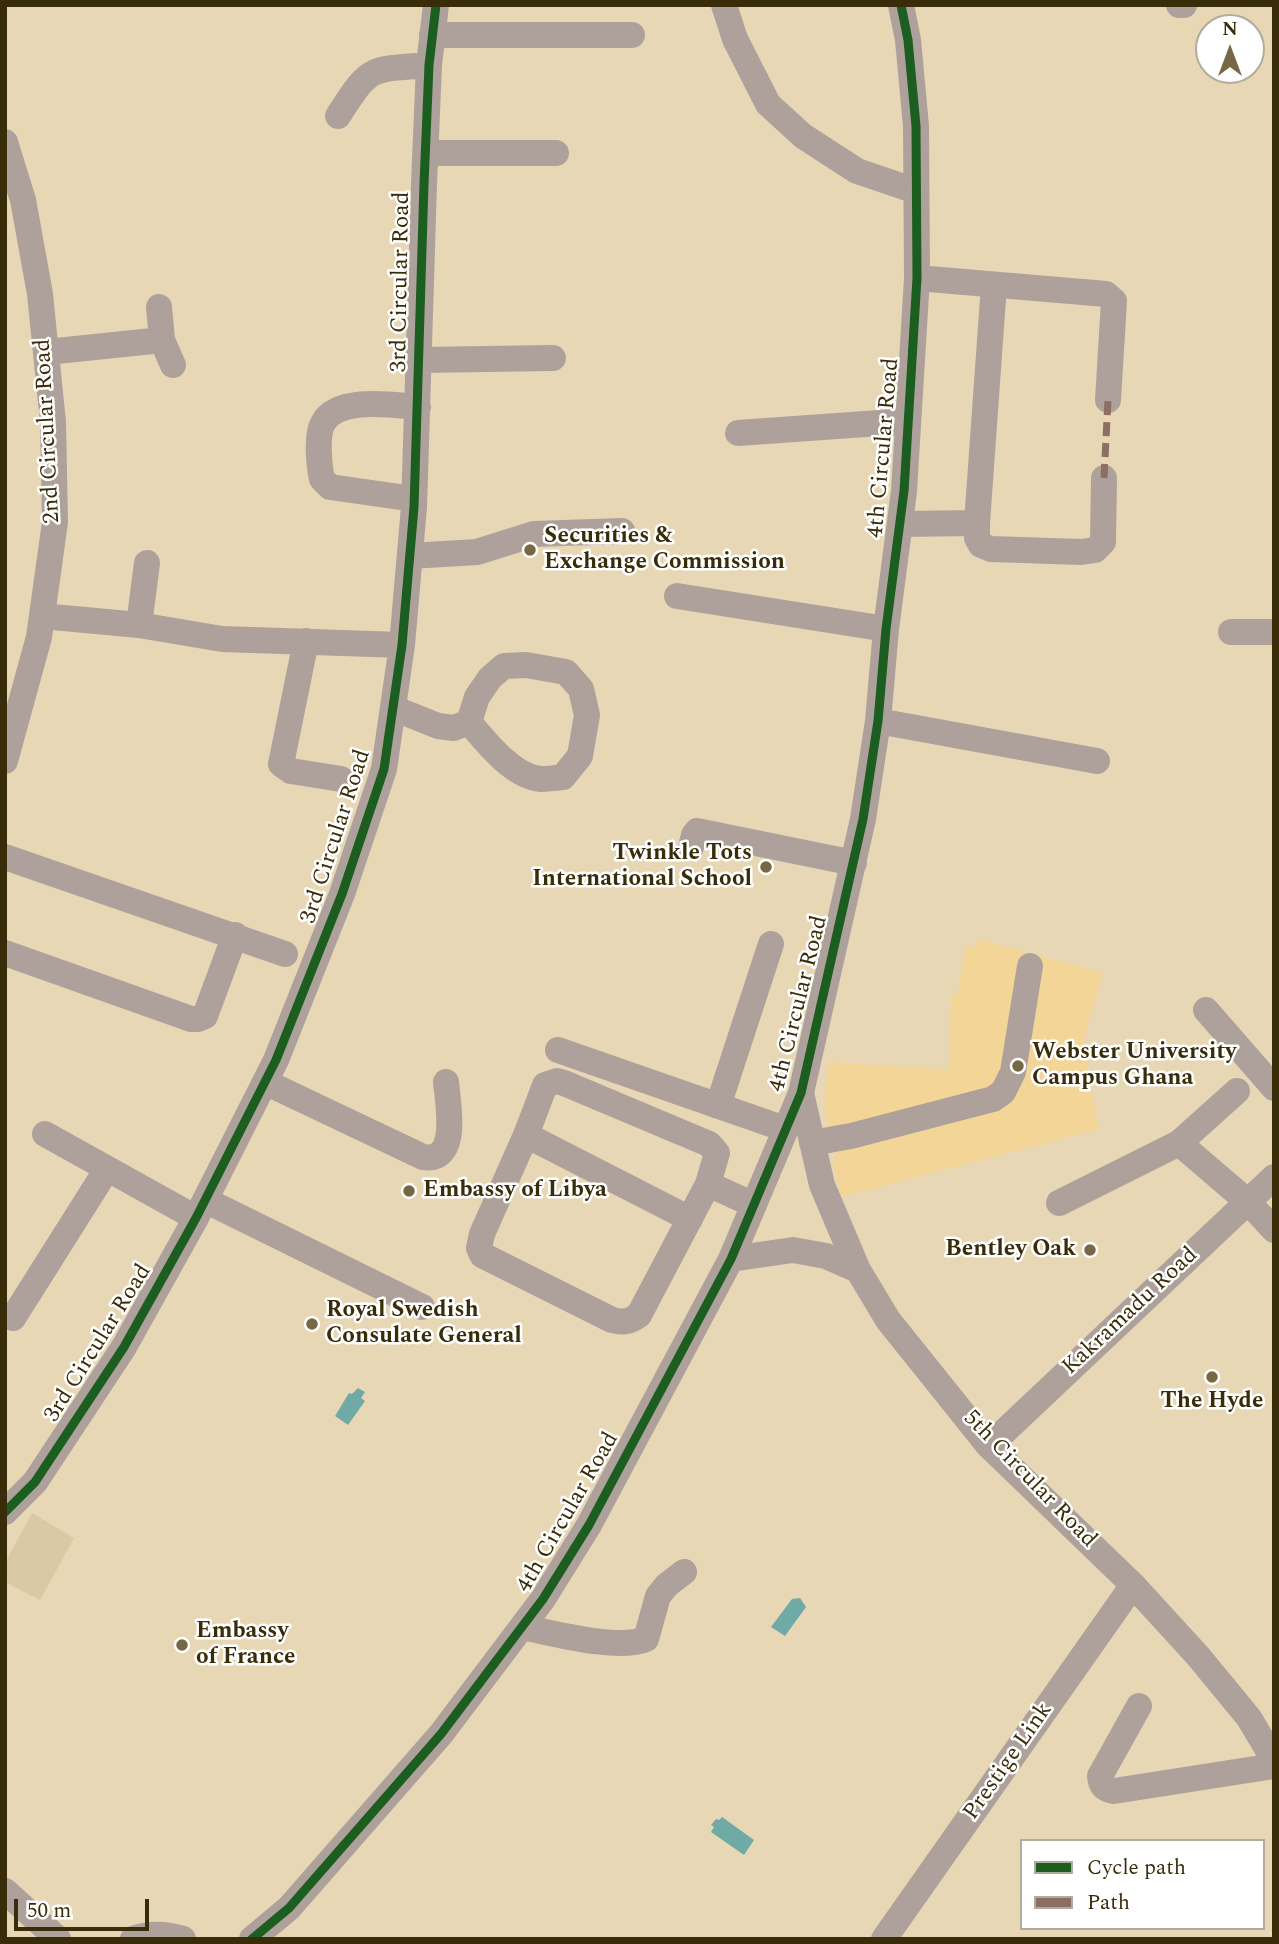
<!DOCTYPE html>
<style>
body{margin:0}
#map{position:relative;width:1279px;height:1944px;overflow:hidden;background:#e7d7b5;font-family:Spectral,serif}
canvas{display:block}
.frame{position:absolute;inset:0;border:7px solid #392c09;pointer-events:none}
.legend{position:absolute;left:1020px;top:1839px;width:245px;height:91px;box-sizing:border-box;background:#fff;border:2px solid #b0ab9d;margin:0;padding:9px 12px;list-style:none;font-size:21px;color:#392c09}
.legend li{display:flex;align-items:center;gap:14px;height:35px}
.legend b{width:35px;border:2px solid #b0ab9d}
.north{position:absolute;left:1195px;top:14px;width:70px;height:70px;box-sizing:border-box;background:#fff;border:2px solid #b0ab9d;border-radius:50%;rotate:0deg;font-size:19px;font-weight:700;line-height:28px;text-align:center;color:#392c09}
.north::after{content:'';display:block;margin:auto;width:24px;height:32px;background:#766845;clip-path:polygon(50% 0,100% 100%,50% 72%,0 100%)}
.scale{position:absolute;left:14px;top:1899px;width:135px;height:32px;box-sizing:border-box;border:4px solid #392c09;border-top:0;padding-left:9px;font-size:21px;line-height:24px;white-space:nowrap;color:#392c09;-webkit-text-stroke:5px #fff;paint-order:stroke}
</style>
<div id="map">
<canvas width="1279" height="1944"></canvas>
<div class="frame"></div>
<ul class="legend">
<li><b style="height:9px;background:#1b5e20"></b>Cycle path</li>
<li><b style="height:9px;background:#8d6e63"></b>Path</li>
</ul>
<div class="north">N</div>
<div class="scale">50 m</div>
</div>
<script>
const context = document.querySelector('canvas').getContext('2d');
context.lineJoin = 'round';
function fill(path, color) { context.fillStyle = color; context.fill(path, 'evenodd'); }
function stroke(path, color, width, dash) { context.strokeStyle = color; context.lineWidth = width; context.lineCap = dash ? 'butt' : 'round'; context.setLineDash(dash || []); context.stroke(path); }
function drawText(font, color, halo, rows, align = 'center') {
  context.font = font + ' Spectral,serif'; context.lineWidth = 5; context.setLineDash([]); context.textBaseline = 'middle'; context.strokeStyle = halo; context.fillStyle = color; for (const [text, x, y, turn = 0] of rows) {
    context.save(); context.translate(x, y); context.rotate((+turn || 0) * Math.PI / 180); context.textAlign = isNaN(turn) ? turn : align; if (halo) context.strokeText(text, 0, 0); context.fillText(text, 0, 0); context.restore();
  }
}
const built = new Path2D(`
 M 979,939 L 1103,973 L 1083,1043 L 1099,1129 L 841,1197 L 833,1163 L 835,1154 L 841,1148 L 828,1128 L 824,1101 L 829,1062 L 949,1070 L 951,994 L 957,995 L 966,946 L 977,948 Z`);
const green = new Path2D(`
 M 32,1513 L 74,1538 L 40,1600 L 5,1582 L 5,1563 Z`);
const water = new Path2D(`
 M 358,1388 L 365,1392 L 361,1398 L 365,1401 L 348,1425 L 335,1416 L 349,1393 L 352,1394 Z
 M 800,1598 L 806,1607 L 785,1636 L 771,1627 L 792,1599 Z
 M 722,1817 L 754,1840 L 744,1855 L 711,1832 L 714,1827 L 711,1825 L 716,1819 L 719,1820 Z`);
const minor = new Path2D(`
 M 724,5 L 735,39 L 768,104 L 803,136 L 857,171 L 916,191
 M 1179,5 L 1184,5
 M 432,35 L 632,35
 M 338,116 C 371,64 370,70 429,65
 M 5,142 L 23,200 L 40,294 L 53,422 L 55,522 L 39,637 L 5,761
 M 426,153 L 556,153
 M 917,278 L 1106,294 L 1114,301 L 1108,400
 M 994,285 L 977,523 L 977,538 L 981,545 L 991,549 L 1081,552 L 1095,550 L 1103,542 L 1104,478
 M 159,307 L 162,340 L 173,365
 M 47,352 L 162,340
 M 420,360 L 553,358
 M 738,433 L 908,421
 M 414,499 L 330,487 L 322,479 C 319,466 316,435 323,423 C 338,396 393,405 418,407
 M 900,524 L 977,523
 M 410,556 L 477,552 L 534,534 L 622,531
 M 677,596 L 886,629
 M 42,616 L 139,625 L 222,639 L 402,645
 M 139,625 L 147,563
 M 1231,632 L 1274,632
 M 306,641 L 281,764 L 291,771 L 341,779
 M 393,708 L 438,726 L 454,728 L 469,722 L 477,697 L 490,678 L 504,666 L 526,665 L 566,672 L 581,689 L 587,715 L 580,756 L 563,777 C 556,778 548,779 541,779 C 513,777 486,742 469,722
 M 878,721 L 1097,761
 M 691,847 L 694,835 L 697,831 L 854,863
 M 5,857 L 285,954
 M 5,953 L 191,1019 L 198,1019 L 205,1016 L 235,935
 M 1206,1010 L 1274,1088
 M 558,1050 L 785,1129
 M 265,1082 L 423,1157 C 460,1163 448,1104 446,1082
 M 801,1093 L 822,1185 L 858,1270 L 888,1320 L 989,1446 L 1133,1585 L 1198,1656 L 1249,1718 L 1274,1760
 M 718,1106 L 771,944
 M 45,1134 L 196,1218
 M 526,1135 L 690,1219
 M 812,1143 L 851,1136 L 993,1099 L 1003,1092 L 1013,1072 L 1030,966
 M 1179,1143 L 1248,1202 L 1274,1230
 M 708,1184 L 717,1153 L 709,1144 L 564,1083 L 557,1081 L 545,1085 L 526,1135 L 482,1234 L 479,1248 L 482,1255 L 612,1320 C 623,1323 629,1322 639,1315 L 708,1184 L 754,1205
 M 205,1200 L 422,1307
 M 1059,1203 L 1179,1143 L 1237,1091
 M 731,1259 L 793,1250 L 826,1256 L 858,1270
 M 13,1318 L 107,1169
 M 989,1446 L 1274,1177
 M 5,1512 L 35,1482 L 124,1347 L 196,1218 L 276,1060 L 342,894 L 384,769 L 402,645 L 414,507 L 424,184 L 429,65 L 436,5
 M 522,1627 C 553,1633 618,1651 646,1639 L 658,1596 L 667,1585 L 684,1572
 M 1139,1706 L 1100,1776 C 1101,1786 1104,1789 1114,1791 L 1274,1766
 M 5,1891 L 58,1939
 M 133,1939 C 149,1933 167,1934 183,1939
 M 252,1939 L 289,1908 L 441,1734 L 543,1599 L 589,1525 L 731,1259 L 801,1093 L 863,819 L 878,721 L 886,629 L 904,491 L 917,278 L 916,126 L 908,40 L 901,5
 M 884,1939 L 1133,1585`);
const quiet = new Path2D(`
 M 1104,478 L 1108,400`);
const cycleway = new Path2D(`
 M 5,1512 L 35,1482 L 124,1347 L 196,1218 L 276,1060 L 342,894 L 384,769 L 402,645 L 414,507 L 424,184 L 429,65 L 436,5
 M 252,1939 L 289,1908 L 441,1734 L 543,1599 L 589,1525 L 731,1259 L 801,1093 L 863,819 L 878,721 L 886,629 L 904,491 L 917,278 L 916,126 L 908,40 L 901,5`);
const markers = [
 [530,550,7,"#766845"],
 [766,867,7,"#766845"],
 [1018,1066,7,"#766845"],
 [409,1191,7,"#766845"],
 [1090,1250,7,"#766845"],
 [312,1324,7,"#766845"],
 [1212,1377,7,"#766845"],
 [182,1645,7,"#766845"]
];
const streetNames = [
 ["3rd Circular Road",402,282,-89],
 ["2nd Circular Road",49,431,-93],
 ["4th Circular Road",885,448,-85],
 ["3rd Circular Road",337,837,-72],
 ["4th Circular Road",800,1004,-76],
 ["Kakramadu Road",1131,1312,-43],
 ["3rd Circular Road",99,1344,-58],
 ["5th Circular Road",1029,1480,46],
 ["4th Circular Road",569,1513,-60],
 ["Prestige Link",1009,1762,-55]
];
const poiNames = [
 ["Securities &",544,537],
 ["Exchange Commission",544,563],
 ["Twinkle Tots",752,854,"right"],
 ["International School",752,880,"right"],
 ["Webster University",1032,1053],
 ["Campus Ghana",1032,1079],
 ["Embassy of Libya",423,1191],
 ["Bentley Oak",1076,1250,"right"],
 ["Royal Swedish",326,1311],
 ["Consulate General",326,1337],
 ["The Hyde",1212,1402,"center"],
 ["Embassy",196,1632],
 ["of France",196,1658]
];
fill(built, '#f3d697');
fill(green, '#dac9a5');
fill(water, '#6faaa7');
stroke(minor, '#aea19b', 26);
stroke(quiet, '#8d6e63', 7, [14, 7]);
stroke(cycleway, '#1b5e20', 9);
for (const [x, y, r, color] of markers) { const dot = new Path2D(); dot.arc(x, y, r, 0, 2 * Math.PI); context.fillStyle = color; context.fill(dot); stroke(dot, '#fff', 2.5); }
drawText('23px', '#392c09', '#fff', streetNames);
drawText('bold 23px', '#392c09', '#fff', poiNames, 'left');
</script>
